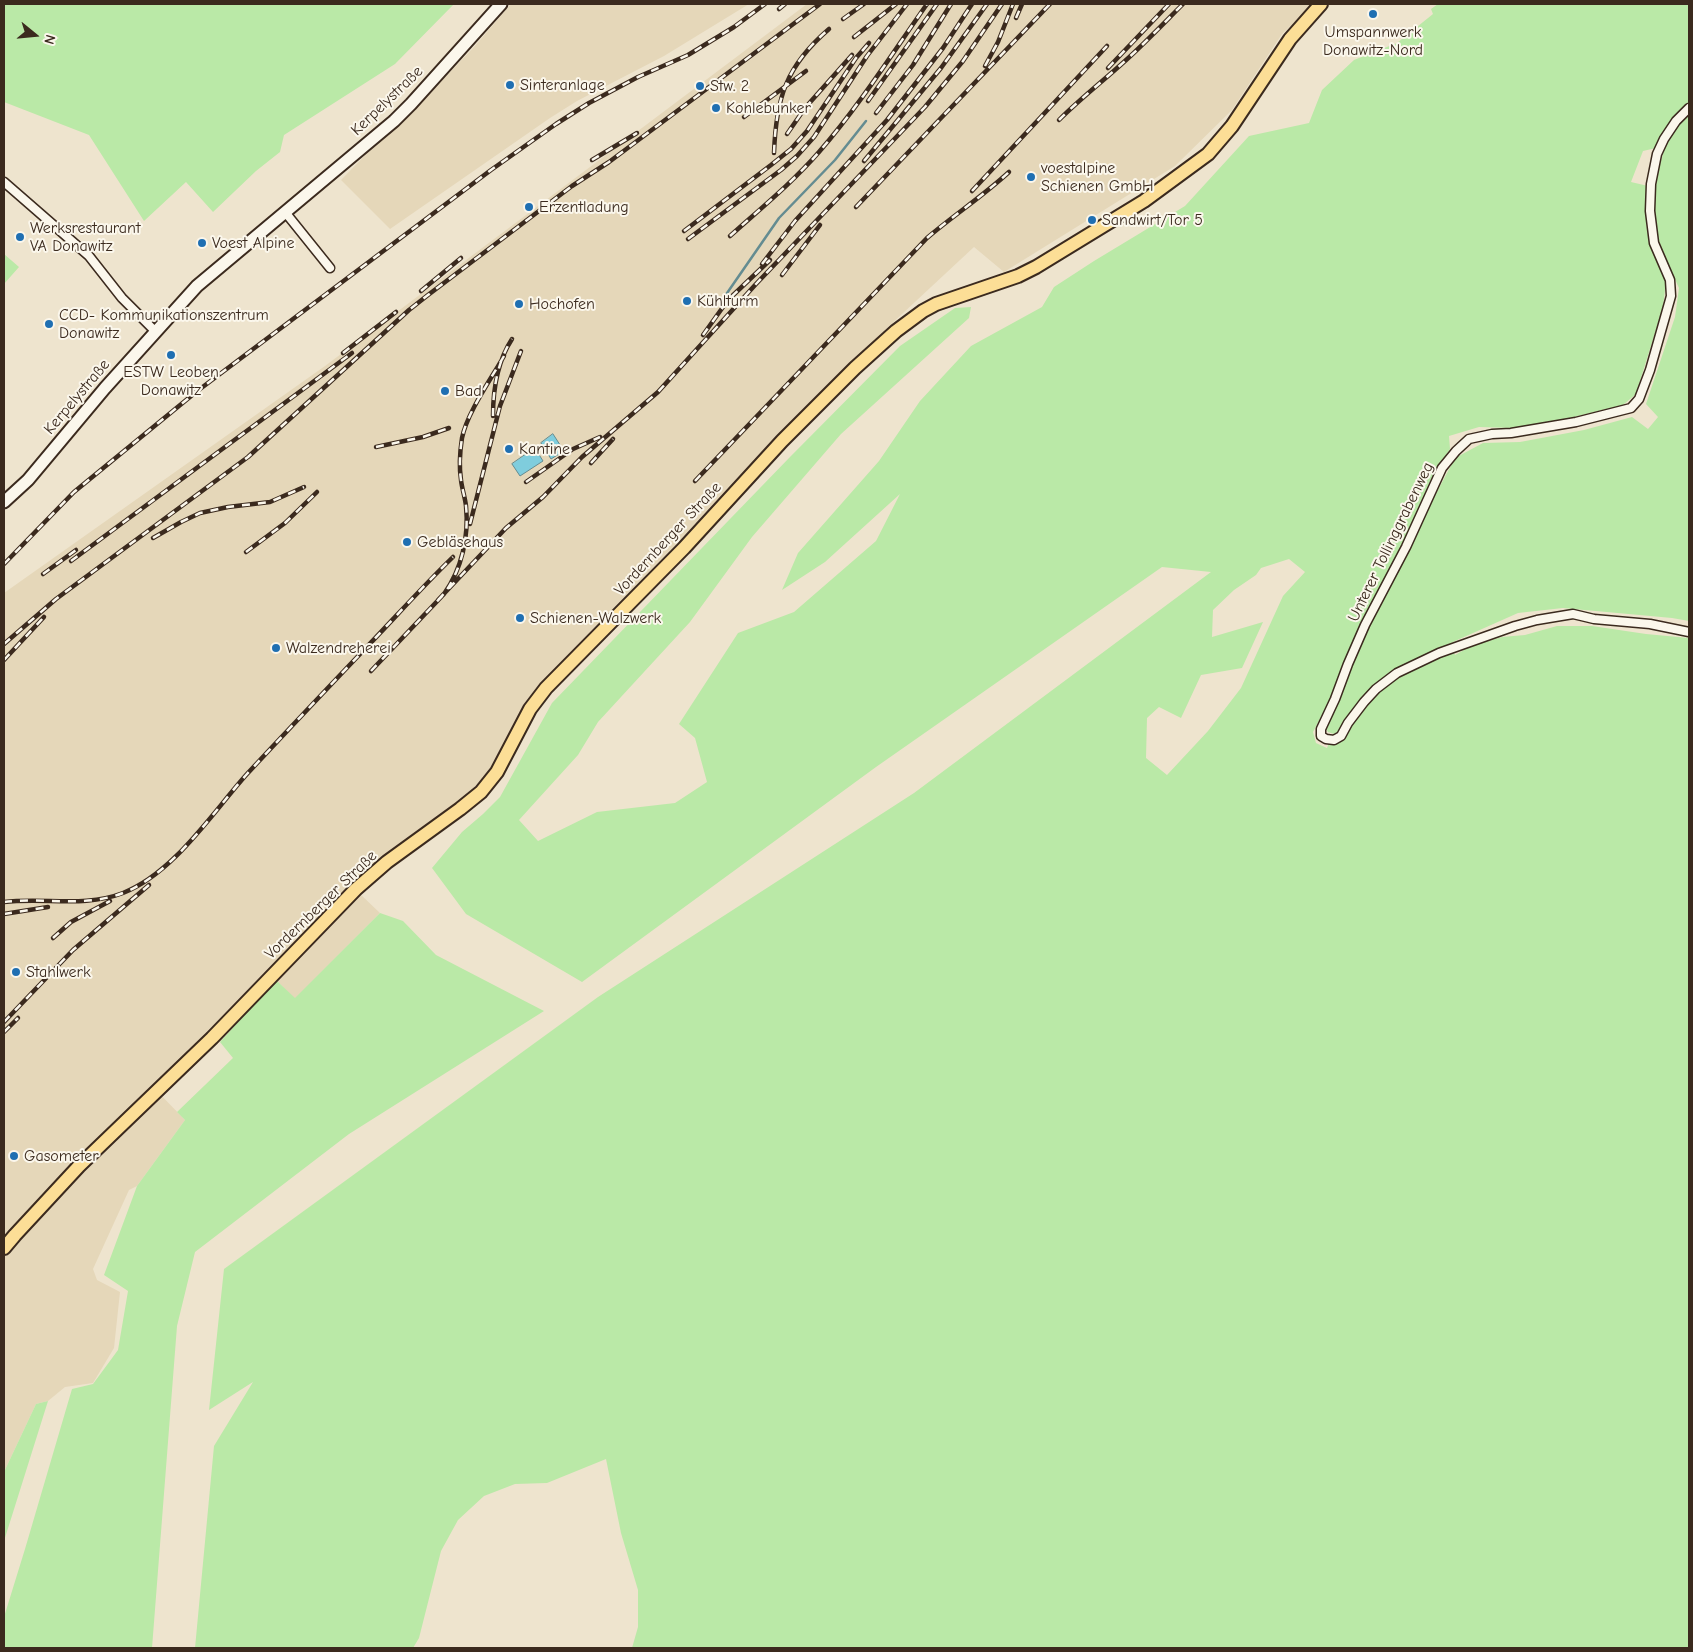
<!DOCTYPE html>
<meta charset="utf-8">
<style>
body{margin:0}
#map{position:relative;width:1693px;height:1652px;overflow:hidden;background:#eee4ce;font-family:"Comic Neue",sans-serif}
canvas{display:block}
.frame{position:absolute;inset:0;border:5px solid #3b2a1e;pointer-events:none}
.north{position:absolute;left:10px;top:10px;width:50px;height:50px;-webkit-text-stroke:4px #fbf7ec;paint-order:stroke;rotate:107deg;font-size:14px;font-weight:700;line-height:20px;text-align:center;color:#3b2a1e}
.north::after{content:'';display:block;margin:auto;width:18px;height:22px;background:#3b2a1e;clip-path:polygon(50% 0,100% 100%,50% 72%,0 100%)}
</style>
<div id="map">
<canvas width="1693" height="1652"></canvas>
<div class="frame"></div>
<div class="north">N</div>
</div>
<script>
const context = document.querySelector('canvas').getContext('2d');
context.lineJoin = 'round';
function fill(path, color) { context.fillStyle = color; context.fill(path, 'evenodd'); }
function stroke(path, color, width, dash) { context.strokeStyle = color; context.lineWidth = width; context.lineCap = dash ? 'butt' : 'round'; context.setLineDash(dash || []); context.stroke(path); }
function drawText(font, color, halo, rows, align = 'center') {
  context.font = font + ' "Comic Neue",sans-serif'; context.lineWidth = 4; context.setLineDash([]); context.textBaseline = 'middle'; context.strokeStyle = halo; context.fillStyle = color; for (const [text, x, y, turn = 0] of rows) {
    context.save(); context.translate(x, y); context.rotate((+turn || 0) * Math.PI / 180); context.textAlign = isNaN(turn) ? turn : align; if (halo) context.strokeText(text, 0, 0); context.fillText(text, 0, 0); context.restore();
  }
}
const built = new Path2D(`
 M 511,4 L 749,4 L 664,56 L 577,101 L 550,118 L 390,229 L 341,180 L 381,139 L 405,119 L 474,47 Z
 M 807,4 L 1313,4 L 1282,34 L 1232,110 L 1175,166 L 1004,272 L 974,247 L 887,328 L 813,401 L 744,472 L 679,546 L 532,697 L 511,730 L 488,772 L 470,792 L 430,824 L 155,1089 L 185,1120 L 137,1186 L 129,1190 L 93,1269 L 97,1280 L 120,1292 L 114,1348 L 93,1383 L 65,1387 L 48,1401 L 36,1404 L 4,1472 L 4,593 L 325,366 Z
 M 359,893 L 380,913 L 295,999 L 276,980 Z`);
const green = new Path2D(`
 M 4,4 L 454,4 L 395,64 L 284,135 L 280,152 L 256,171 L 213,212 L 186,182 L 144,221 L 89,135 L 4,102 Z
 M 1438,4 L 1689,4 L 1689,621 L 1672,618 L 1563,608 L 1518,613 L 1455,641 L 1438,650 L 1409,662 L 1388,674 L 1371,690 L 1340,730 L 1334,734 L 1328,732 L 1325,727 L 1357,647 L 1429,502 L 1432,501 L 1455,458 L 1483,443 L 1520,442 L 1584,430 L 1632,417 L 1648,429 L 1658,417 L 1646,404 L 1675,317 L 1679,288 L 1662,251 L 1655,226 L 1654,207 L 1657,174 L 1666,144 L 1680,123 L 1674,117 L 1661,135 L 1656,148 L 1643,151 L 1631,182 L 1648,186 L 1645,205 L 1647,231 L 1666,282 L 1663,307 L 1636,394 L 1623,405 L 1553,422 L 1514,428 L 1479,427 L 1449,436 L 1450,449 L 1433,475 L 1392,567 L 1376,595 L 1348,654 L 1339,682 L 1330,700 L 1313,732 L 1316,743 L 1327,748 L 1329,743 L 1334,743 C 1351,723 1366,700 1386,684 C 1405,669 1431,661 1453,651 L 1455,655 L 1471,646 L 1502,637 L 1525,635 L 1557,626 L 1592,626 L 1646,634 L 1689,638 L 1689,1648 L 632,1648 L 638,1627 L 638,1590 L 621,1533 L 606,1459 L 547,1483 L 515,1484 L 484,1496 L 458,1520 L 441,1551 L 419,1638 L 413,1648 L 195,1648 L 214,1446 L 253,1382 L 209,1410 L 224,1269 L 598,997 L 914,793 L 1211,572 L 1162,567 L 876,767 L 582,982 L 466,914 L 432,868 L 462,832 L 483,814 L 500,797 L 552,703 L 789,458 L 900,346 L 955,308 L 971,307 L 969,318 L 841,434 L 752,537 L 690,622 L 598,722 L 578,755 L 519,820 L 538,841 L 597,812 L 675,803 L 707,782 L 695,738 L 679,724 L 738,633 L 794,612 L 876,541 L 900,494 L 825,562 L 782,590 L 798,553 L 879,461 L 920,401 L 971,346 L 1042,307 L 1054,287 L 1094,261 L 1185,206 L 1249,136 L 1309,123 L 1322,90 L 1354,60 L 1397,43 L 1433,14 L 1431,9 ZM 1289,559 L 1305,572 L 1283,596 L 1241,688 L 1208,731 L 1167,775 L 1146,758 L 1147,718 L 1159,707 L 1181,718 L 1201,675 L 1242,668 L 1263,622 L 1212,637 L 1213,610 L 1234,590 L 1256,575 L 1261,568 Z
 M 4,254 L 19,267 L 4,284 Z
 M 380,913 L 403,921 L 436,955 L 544,1011 L 349,1134 L 195,1252 L 177,1326 L 152,1648 L 4,1648 L 4,1617 L 25,1549 L 72,1389 L 93,1384 L 118,1350 L 128,1291 L 104,1275 L 137,1186 L 185,1120 L 177,1112 L 233,1058 L 220,1042 L 276,980 L 295,998 Z
 M 48,1401 L 4,1541 L 4,1472 L 36,1404 Z`);
const water = new Path2D(`
 M 553,434 L 564,451 L 551,459 L 541,443 Z
 M 535,448 L 543,461 L 520,476 L 512,464 Z`);
const stream = new Path2D(`
 M 725,296 L 779,218 L 835,160 L 866,121`);
const minor = new Path2D(`
 M 1689,108 L 1676,121 L 1664,139 L 1657,154 L 1651,184 L 1650,211 L 1654,243 L 1670,280 L 1671,296 L 1650,370 L 1639,399 L 1631,408 L 1576,422 L 1511,433 L 1492,434 L 1469,439 L 1456,451 L 1442,468 L 1406,547 L 1365,625 L 1348,664 L 1335,699 L 1321,729 L 1321,736 L 1326,739 L 1334,740 L 1341,736 L 1348,723 L 1364,702 L 1376,689 L 1397,673 L 1439,653 L 1515,626 L 1537,620 L 1573,614 L 1594,619 L 1650,624 L 1689,632
 M 4,182 L 89,256 L 122,298 L 155,331
 M 285,212 L 330,268`);
const secondary = new Path2D(`
 M 4,502 L 28,480 L 105,388 L 197,286 L 394,121 L 411,104 L 501,4`);
const primary = new Path2D(`
 M 4,1248 L 15,1235 L 79,1166 L 212,1038 L 356,889 L 387,862 L 460,809 L 481,792 L 497,772 L 530,709 L 546,688 L 684,548 L 782,441 L 855,368 L 896,331 L 923,311 L 936,304 L 1018,276 L 1036,267 L 1144,201 L 1208,154 L 1232,126 L 1290,39 L 1321,4`);
const rail = new Path2D(`
 M 779,9 L 785,4
 M 1016,18 L 1022,4
 M 843,19 L 864,4
 M 854,37 L 896,4
 M 985,66 L 998,42 L 1013,4
 M 1108,68 L 1169,4
 M 868,101 L 937,4
 M 876,113 L 913,65 L 951,4
 M 744,117 L 806,71
 M 1059,120 C 1080,99 1103,81 1125,61 C 1145,43 1164,23 1183,4
 M 787,134 L 805,108 L 852,55
 M 774,153 C 776,98 786,66 829,29
 M 592,160 L 637,133
 M 864,161 L 941,68 L 987,4
 M 972,191 L 1107,46
 M 856,207 L 1050,4
 M 684,231 L 771,165 L 791,149 L 807,131 L 856,58 L 869,43
 M 730,236 C 760,209 792,183 819,152 C 859,106 892,54 927,4
 M 688,239 L 781,170 L 797,156 L 814,137 L 867,56 L 907,4
 M 762,264 L 795,221 L 887,120 L 943,48 L 972,4
 M 782,275 L 820,225
 M 421,291 L 461,258
 M 703,335 L 728,300 L 770,260
 M 343,353 L 396,312
 M 493,416 C 493,390 497,362 512,339
 M 376,447 L 423,437 L 449,428
 M 591,463 L 613,439
 M 695,481 L 927,238 C 954,215 983,196 1009,172
 M 526,482 L 573,449 L 600,437
 M 470,524 L 500,406 L 521,351
 M 153,538 L 181,522 L 200,513 L 228,507 L 270,502 L 304,487
 M 246,552 L 285,523 L 317,492
 M 71,561 L 352,353
 M 4,564 L 74,492 L 196,392 L 491,170 L 556,124 L 589,103 L 638,77 L 688,55 L 734,27 L 765,4
 M 43,574 L 76,550
 M 438,600 L 506,528 L 543,497 L 582,457 L 658,392 L 756,284 L 925,107 L 963,61 L 1002,4
 M 4,644 L 56,599 L 248,457 L 409,310 L 428,295 L 572,186 L 609,162 L 820,4
 M 4,660 L 44,617
 M 371,671 L 444,594 C 462,569 469,536 466,506 C 465,497 462,489 461,480 C 459,467 460,451 462,438 C 467,413 491,379 504,356
 M 4,902 C 44,897 84,908 123,893 C 174,873 212,813 247,774 C 285,733 323,693 361,653 C 392,621 421,588 453,557
 M 4,914 L 48,907
 M 53,938 L 71,922 L 110,901
 M 4,1022 L 73,950 L 149,885
 M 4,1032 L 18,1018`);
const markers = [
 [1373,14,5,"#1f6fb2"],
 [510,85,5,"#1f6fb2"],
 [700,86,5,"#1f6fb2"],
 [716,108,5,"#1f6fb2"],
 [1031,177,5,"#1f6fb2"],
 [529,207,5,"#1f6fb2"],
 [1092,220,5,"#1f6fb2"],
 [20,237,5,"#1f6fb2"],
 [202,243,5,"#1f6fb2"],
 [687,301,5,"#1f6fb2"],
 [519,304,5,"#1f6fb2"],
 [49,324,5,"#1f6fb2"],
 [171,355,5,"#1f6fb2"],
 [445,391,5,"#1f6fb2"],
 [509,449,5,"#1f6fb2"],
 [407,542,5,"#1f6fb2"],
 [520,618,5,"#1f6fb2"],
 [276,648,5,"#1f6fb2"],
 [16,972,5,"#1f6fb2"],
 [14,1156,5,"#1f6fb2"]
];
const poiNames = [
 ["Umspannwerk",1373,32,"center"],
 ["Donawitz-Nord",1373,50,"center"],
 ["Sinteranlage",520,85],
 ["Stw. 2",710,86],
 ["Kohlebunker",726,108],
 ["voestalpine",1041,168],
 ["Schienen GmbH",1041,186],
 ["Erzentladung",539,207],
 ["Sandwirt/Tor 5",1102,220],
 ["Werksrestaurant",30,228],
 ["VA Donawitz",30,246],
 ["Voest Alpine",212,243],
 ["Kühlturm",697,301],
 ["Hochofen",529,304],
 ["CCD- Kommunikationszentrum",59,315],
 ["Donawitz",59,333],
 ["ESTW Leoben",171,372,"center"],
 ["Donawitz",171,390,"center"],
 ["Bad",455,391],
 ["Kantine",519,449],
 ["Gebläsehaus",417,542],
 ["Schienen-Walzwerk",530,618],
 ["Walzendreherei",286,648],
 ["Stahlwerk",26,972],
 ["Gasometer",24,1156]
];
const streetNames = [
 ["Kerpelystraße",387,101,-44],
 ["Kerpelystraße",77,397,-50],
 ["Vordernberger Straße",668,539,-47],
 ["Unterer Tollinggrabenweg",1391,542,-64],
 ["Vordernberger Straße",321,905,-44]
];
fill(built, '#e5d7b9');
fill(green, '#bae9a7');
fill(water, '#7fcddd');
stroke(water, '#648c91', 1);
stroke(stream, '#648c91', 2.5);
stroke(minor, '#3b2a1e', 11);
stroke(secondary, '#3b2a1e', 15);
stroke(primary, '#3b2a1e', 16);
stroke(minor, '#fbf7ec', 8);
stroke(secondary, '#fbf7ec', 11);
stroke(primary, '#fcde96', 12);
stroke(rail, '#3b2a1e', 4.5);
stroke(rail, '#fbf7ec', 2.5, [8]);
for (const [x, y, r, color] of markers) { const dot = new Path2D(); dot.arc(x, y, r, 0, 2 * Math.PI); context.fillStyle = color; context.fill(dot); stroke(dot, '#fbf7ec', 2); }
drawText('16px', '#3b2a1e', '#fbf7ec', poiNames, 'left');
drawText('16px', '#3b2a1e', '#fbf7ec', streetNames);
</script>
